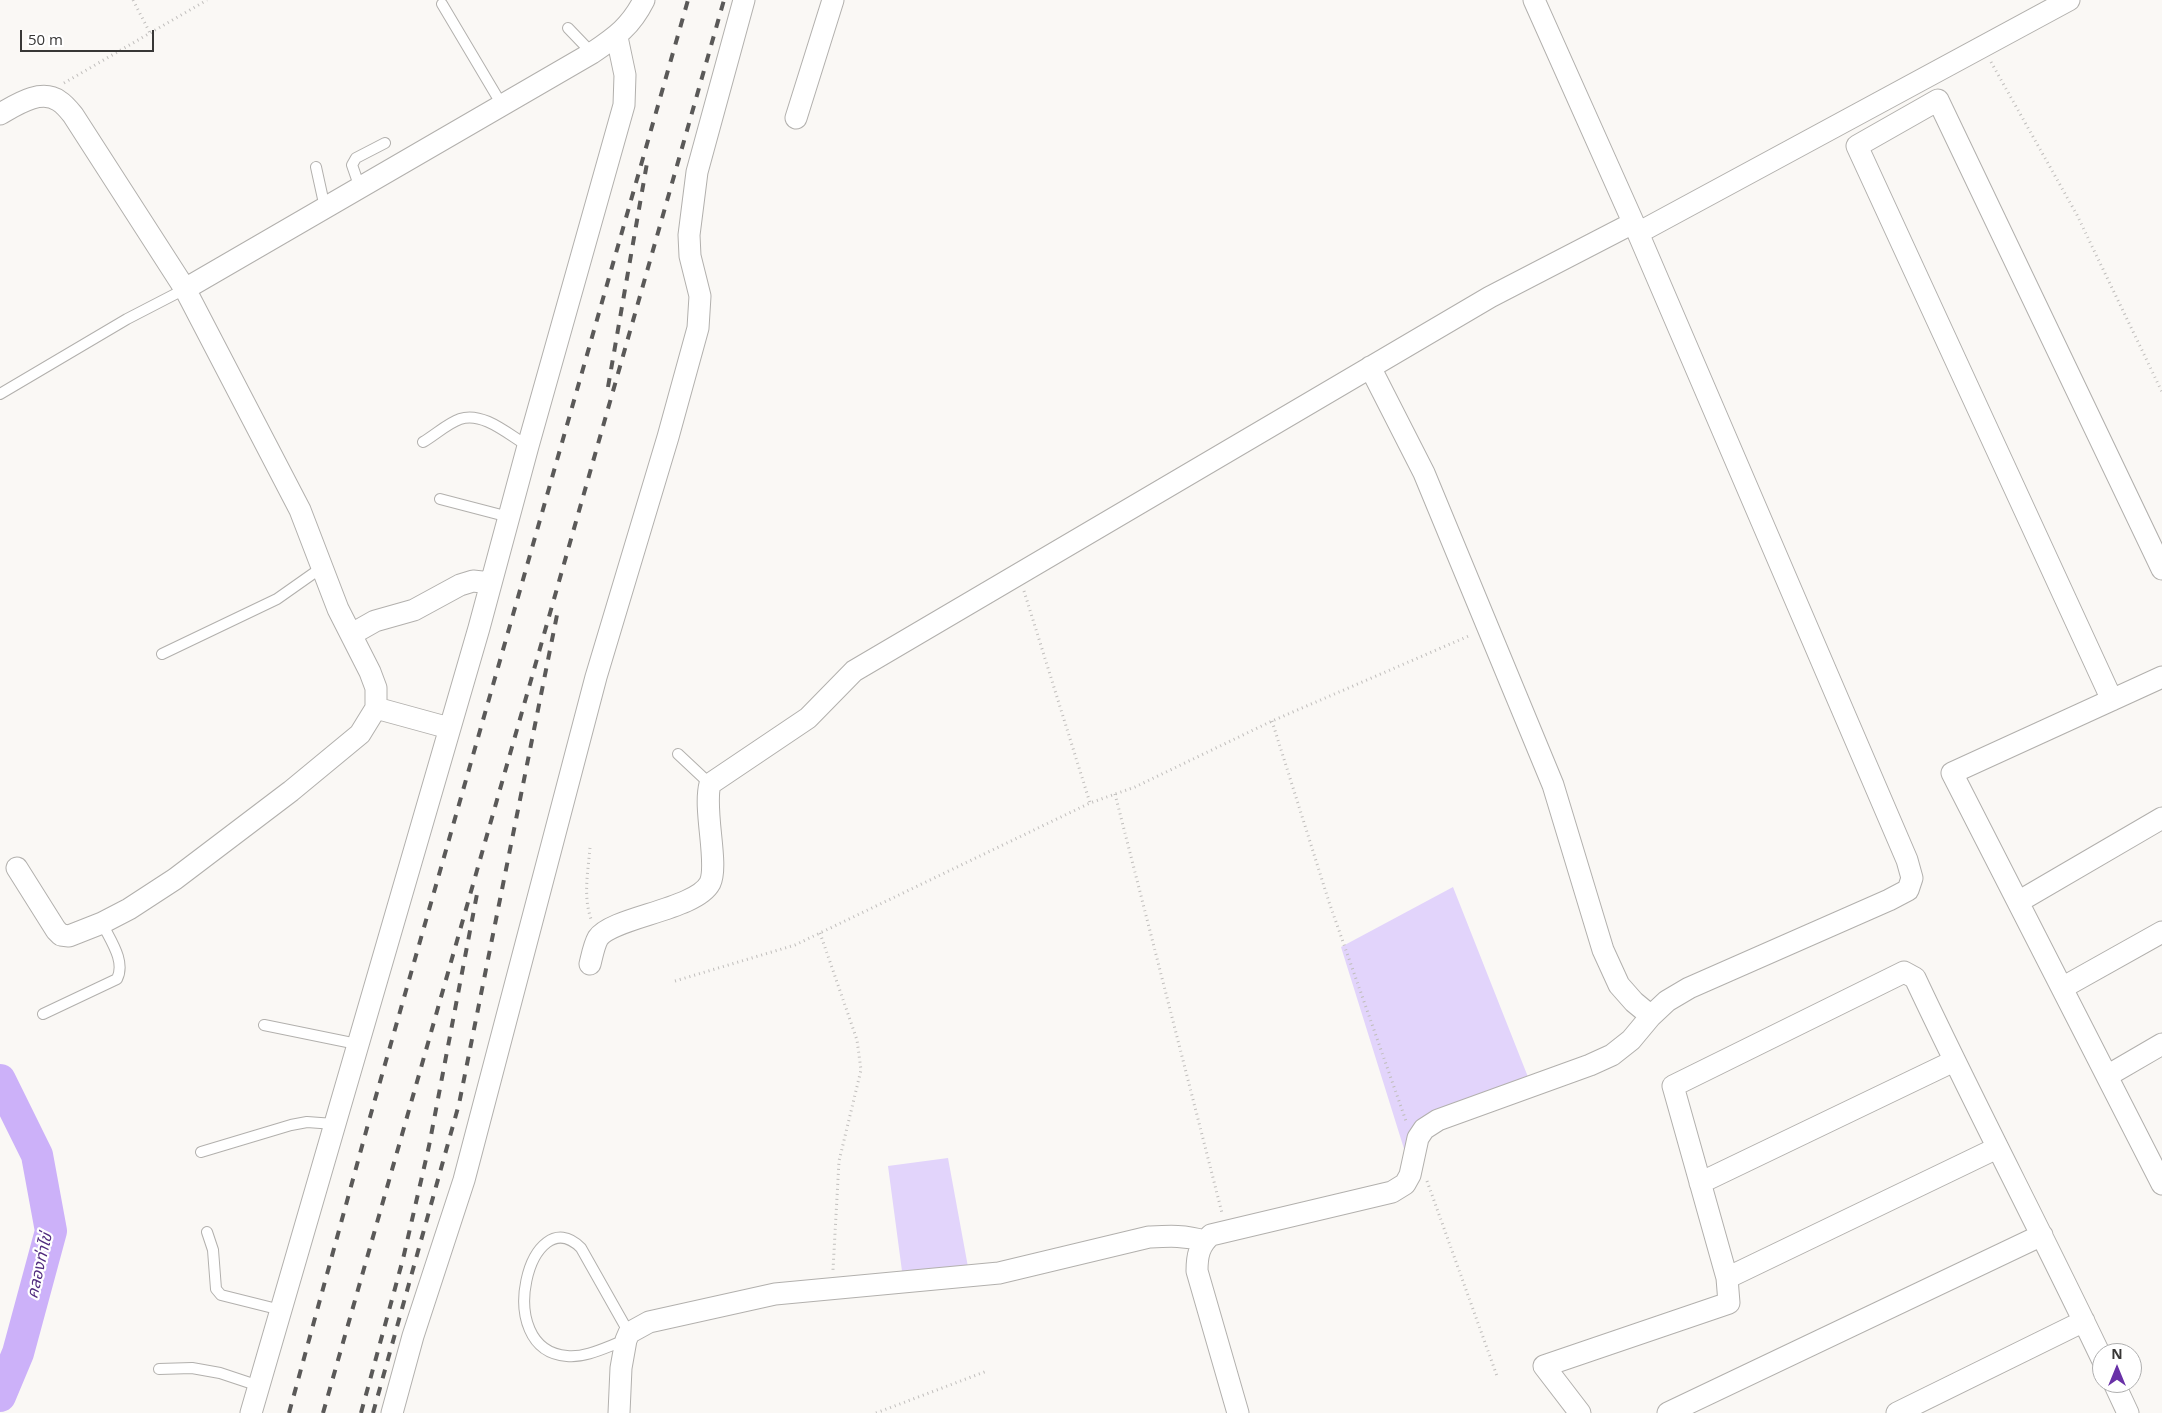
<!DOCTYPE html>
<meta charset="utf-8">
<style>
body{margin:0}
#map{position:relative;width:2162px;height:1413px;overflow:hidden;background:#faf8f5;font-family:"Open Sans",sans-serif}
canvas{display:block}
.north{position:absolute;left:2092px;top:1343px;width:50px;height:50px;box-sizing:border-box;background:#fff;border:1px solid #afafaf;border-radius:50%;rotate:0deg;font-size:14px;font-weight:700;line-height:20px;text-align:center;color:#383736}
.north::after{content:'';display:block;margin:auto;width:18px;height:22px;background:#6931a7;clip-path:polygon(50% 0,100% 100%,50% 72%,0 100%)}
.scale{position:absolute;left:20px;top:30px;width:134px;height:22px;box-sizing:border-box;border:2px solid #383736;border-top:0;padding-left:6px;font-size:15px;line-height:18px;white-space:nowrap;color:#383736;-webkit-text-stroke:4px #fff;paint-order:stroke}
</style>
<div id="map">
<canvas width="2162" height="1413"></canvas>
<div class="north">N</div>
<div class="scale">50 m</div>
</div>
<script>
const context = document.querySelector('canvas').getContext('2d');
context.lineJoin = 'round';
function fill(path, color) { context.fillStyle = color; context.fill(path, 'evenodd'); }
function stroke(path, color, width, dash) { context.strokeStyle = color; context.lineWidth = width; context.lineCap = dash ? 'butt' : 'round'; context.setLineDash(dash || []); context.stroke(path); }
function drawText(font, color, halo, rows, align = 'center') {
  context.font = font + ' "Open Sans","Noto Sans Thai",sans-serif'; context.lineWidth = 4.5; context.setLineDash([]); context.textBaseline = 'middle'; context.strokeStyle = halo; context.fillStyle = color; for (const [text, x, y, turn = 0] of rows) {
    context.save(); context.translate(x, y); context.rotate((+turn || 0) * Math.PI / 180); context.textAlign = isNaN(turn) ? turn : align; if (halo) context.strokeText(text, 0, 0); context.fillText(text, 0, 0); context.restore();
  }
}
const green = new Path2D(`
 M 1453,887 L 1528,1077 L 1405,1152 L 1341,947 Z
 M 948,1158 L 968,1267 L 902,1271 L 888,1166 Z`);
const river = new Path2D(`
 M 0,1080 L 37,1155 L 51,1231 L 18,1353 L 0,1396`);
const path = new Path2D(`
 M 133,0 L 150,33
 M 1991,62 L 2077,215 L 2162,392
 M 64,83 L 207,0
 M 1024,591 L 1090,803
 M 1272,721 L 1329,902 L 1406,1121
 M 1115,794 L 1222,1213
 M 590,848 C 588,872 583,896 591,919
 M 820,933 L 857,1040 L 861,1070 L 839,1161 L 833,1270
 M 675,981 L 795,945 L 1090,803 L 1135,787 L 1272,721 L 1471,635
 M 1427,1181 L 1497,1376
 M 876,1413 L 987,1371`);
const service = new Path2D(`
 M 442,4 L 502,105
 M 568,28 L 592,53
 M 316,167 L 325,208
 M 360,188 L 352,165 L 356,158 L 385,143
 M 0,394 L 127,319 L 185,289
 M 423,442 C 435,435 448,423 460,419 C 483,411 509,435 528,446
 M 440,499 L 509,517
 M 162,654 L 277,599 L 321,568
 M 678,754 L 710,784
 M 43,1014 L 117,979 C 126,961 110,940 102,923
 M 264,1025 L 357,1044
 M 201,1152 L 291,1125 L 307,1122 L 334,1124
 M 207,1232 L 213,1250 L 216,1289 L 221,1295 L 281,1310
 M 626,1340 C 608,1346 587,1358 567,1356 C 490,1350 531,1197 581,1248 L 629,1333
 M 159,1369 L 192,1368 L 220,1373 L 259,1386`);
const minor = new Path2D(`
 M 0,114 C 16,105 41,88 59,101 C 64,104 69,110 73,115 L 185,289 L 592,53 C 616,37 631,26 644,0
 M 796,118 L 833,0
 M 1638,233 L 2069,0
 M 1370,367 L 1424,473 L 1553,785 L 1603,950 L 1619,985 L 1634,1002 L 1651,1016
 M 352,634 L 375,621 L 414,610 L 460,585 L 473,581 L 491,583
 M 2162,677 L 1952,773 L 2162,1184
 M 2112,700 L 1857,146 L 1938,100 L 2162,569
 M 376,708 L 449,728
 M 17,868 L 56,930 L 61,935 L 69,936 L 102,923 L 129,909 L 175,879 L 291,791 L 360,734 L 376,708 L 376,688 L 370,672 L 338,609 L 300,510 L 185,289
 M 2018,902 L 2162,818
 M 590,964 C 592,956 594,945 598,938 C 612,917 696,910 710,883 C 719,864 703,810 710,784 L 808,718 L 854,671 L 1490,297 L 1633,223
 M 2062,988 L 2162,932
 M 2107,1076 L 2162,1044
 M 1700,1183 L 1954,1061
 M 1727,1278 L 1997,1148
 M 2114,1383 L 2128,1413
 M 251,1413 L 479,628 L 528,446 L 624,105 L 625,75 L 617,37
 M 392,1413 L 413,1336 L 464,1180 L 596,677 L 668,437 L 698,328 L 700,296 L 690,256 L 689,235 L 697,172 L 744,0
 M 619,1413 L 621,1368 L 626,1340 L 629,1333 L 649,1322 L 775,1294 L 999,1273 L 1149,1237 C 1169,1236 1185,1235 1204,1241
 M 1238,1413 L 1197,1271 C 1197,1256 1199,1245 1211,1235 L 1392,1192 L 1405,1184 L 1410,1175 L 1418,1138 L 1424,1129 L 1438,1120 L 1590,1065 L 1612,1055 L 1631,1040 L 1651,1016 L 1667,1001 L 1689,988 L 1889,900 L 1908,890 L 1912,878 L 1907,860 L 1638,233 L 1534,0
 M 1580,1413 L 1544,1366 L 1729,1303 L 1727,1278 L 1673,1086 L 1904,972 L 1915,978 C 1975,1106 2041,1231 2102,1359
 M 1668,1413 L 2042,1235
 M 1897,1413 L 2084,1321`);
const rail = new Path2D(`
 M 608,387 L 647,163
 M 289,1413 L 370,1117 L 688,0
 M 323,1413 L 724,0
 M 361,1413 L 403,1259 L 429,1146 L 477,894
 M 373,1413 L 459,1104 L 558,610`);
const waterNames = [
 ["คลองท่าไข่",40,1266,-77]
];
fill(green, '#e2d4fb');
stroke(river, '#ccb1f9', 32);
stroke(service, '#b2b0ad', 12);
stroke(minor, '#b2b0ad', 23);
stroke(path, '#c0bebc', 3, [1, 4]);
stroke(service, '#fff', 10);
stroke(minor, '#fff', 21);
stroke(rail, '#5a5958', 4, [9, 9]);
drawText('italic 16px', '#522d7f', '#fff', waterNames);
</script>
